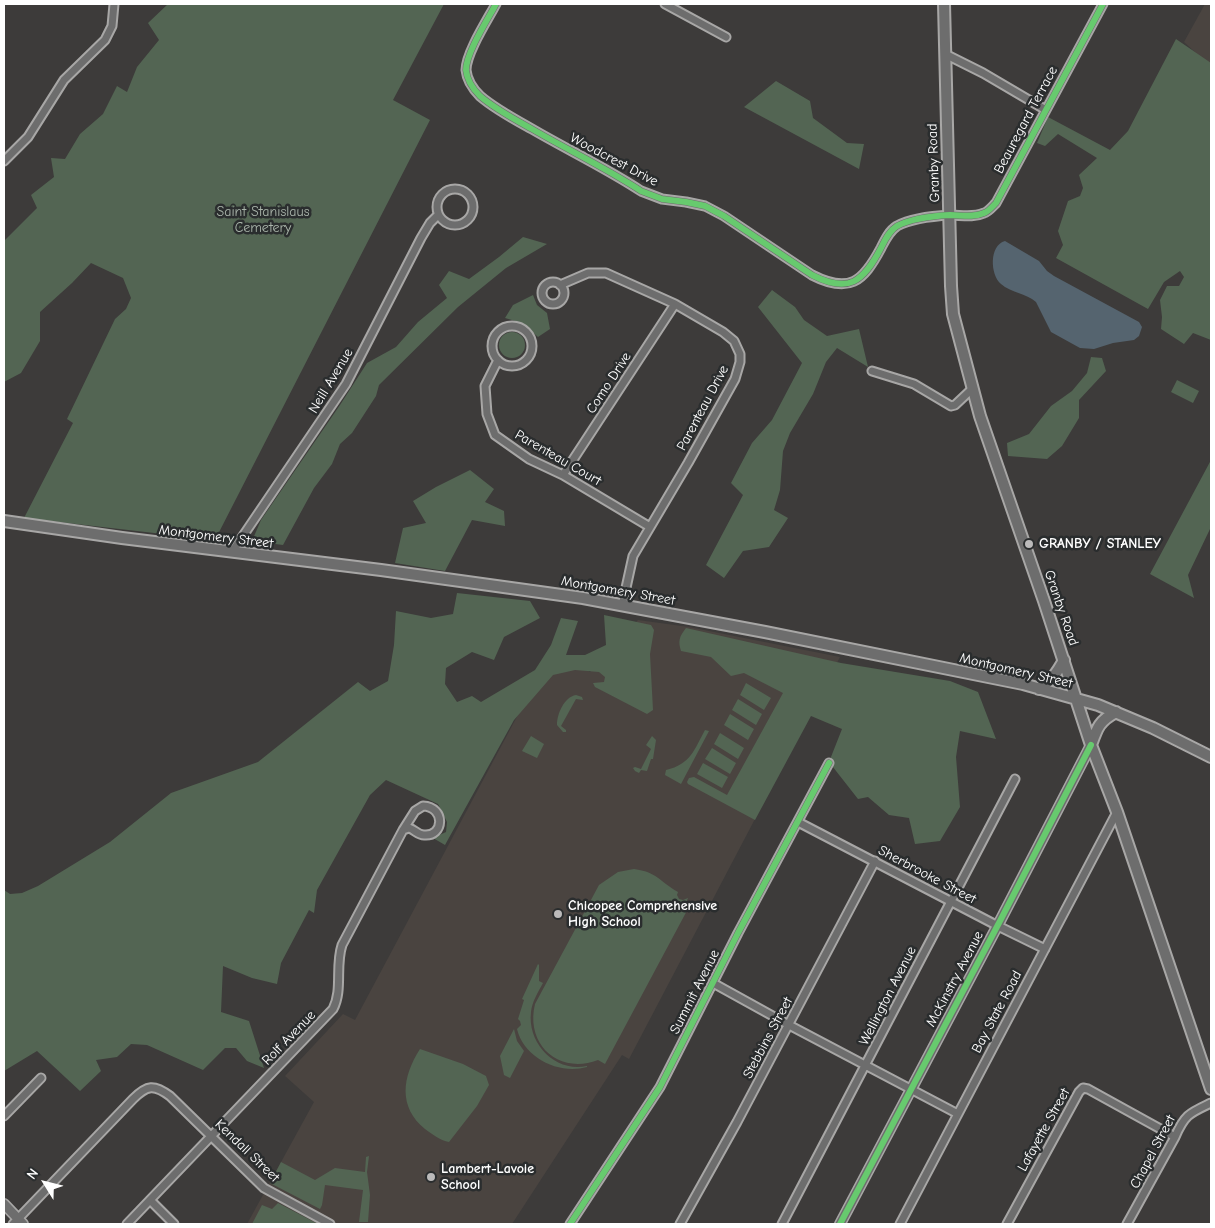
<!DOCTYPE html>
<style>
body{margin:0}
#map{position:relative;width:1215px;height:1228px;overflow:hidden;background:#3d3b3a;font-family:"Comic Neue",sans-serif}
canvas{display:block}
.frame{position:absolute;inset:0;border:5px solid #fff;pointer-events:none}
.north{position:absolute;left:20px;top:1158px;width:50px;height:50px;-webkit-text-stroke:4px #2a2d2e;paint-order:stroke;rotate:306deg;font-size:14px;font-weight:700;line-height:20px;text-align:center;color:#fff}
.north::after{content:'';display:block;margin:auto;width:18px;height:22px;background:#fff;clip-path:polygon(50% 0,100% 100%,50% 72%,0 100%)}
</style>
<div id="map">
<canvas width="1215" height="1228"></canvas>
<div class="frame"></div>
<div class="north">N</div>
</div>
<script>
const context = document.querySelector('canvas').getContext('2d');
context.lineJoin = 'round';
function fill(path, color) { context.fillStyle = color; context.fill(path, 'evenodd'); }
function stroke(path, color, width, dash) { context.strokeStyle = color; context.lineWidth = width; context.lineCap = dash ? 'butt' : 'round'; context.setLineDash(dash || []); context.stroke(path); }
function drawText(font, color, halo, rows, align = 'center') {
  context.font = font + ' "Comic Neue",sans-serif'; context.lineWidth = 5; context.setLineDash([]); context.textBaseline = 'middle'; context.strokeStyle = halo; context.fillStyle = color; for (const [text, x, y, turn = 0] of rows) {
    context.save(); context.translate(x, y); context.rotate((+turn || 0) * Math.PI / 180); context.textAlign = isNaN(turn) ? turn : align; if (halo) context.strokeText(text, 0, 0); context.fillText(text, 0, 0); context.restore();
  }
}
const built = new Path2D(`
 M 1205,4 L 1211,4 L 1211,67 L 1184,42 Z
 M 638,620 L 689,627 L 840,657 L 629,1059 L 622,1055 L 512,1224 L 247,1224 L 314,1102 L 285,1076 L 343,1014 L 355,1020 L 552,651 L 590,672 Z`);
const green = new Path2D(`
 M 168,4 L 444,4 L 393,100 L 430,120 L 215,540 L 24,518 L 73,423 L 67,419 L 115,319 L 126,309 L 131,298 L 123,278 L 91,263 L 72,283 L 40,312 L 40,341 L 21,373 L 4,382 L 4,241 L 37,208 L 31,195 L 54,177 L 51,158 L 65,159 L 80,134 L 103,114 L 117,86 L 127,92 L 137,67 L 159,40 L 148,23 Z
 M 1176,39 L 1211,63 L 1211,340 L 1193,333 L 1184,344 L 1161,329 L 1162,317 L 1160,300 L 1167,286 L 1179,286 L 1184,277 L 1180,271 L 1164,282 L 1148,309 L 1056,258 L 1063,245 L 1058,231 L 1068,201 L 1080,196 L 1083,188 L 1079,175 L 1097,158 L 1058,134 L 1045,146 L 1037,143 L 1048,117 L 1110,150 L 1128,131 Z
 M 776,81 L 810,101 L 813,118 L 847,143 L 864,144 L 859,169 L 744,107 Z
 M 523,237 L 547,244 L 506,268 L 458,307 L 379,385 L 376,396 L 352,433 L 340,444 L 332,464 L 314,488 L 283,545 L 252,541 L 261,520 L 340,405 L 367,363 L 396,347 L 418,322 L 447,298 L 439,285 L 449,271 L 469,279 L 499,257 Z
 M 772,290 L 795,307 L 804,320 L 827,336 L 859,329 L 868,367 L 837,348 L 826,362 L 813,394 L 790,433 L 783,451 L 780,490 L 774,510 L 788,518 L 769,547 L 743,551 L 724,578 L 706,565 L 743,495 L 731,483 L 752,443 L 772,420 L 802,363 L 758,307 Z
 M 533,295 L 537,305 L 547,313 L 550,329 L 538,337 L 522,323 L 505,318 L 513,305 Z
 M499 345a13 13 0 1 1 26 0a13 13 0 1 1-26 0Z
 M 1091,357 L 1102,358 L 1106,371 L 1079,400 L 1079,418 L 1062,446 L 1047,459 L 1008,456 L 1007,443 L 1029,434 L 1051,406 L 1072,391 L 1087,373 Z
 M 1177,380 L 1199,391 L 1193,403 L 1171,392 Z
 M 1211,460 L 1211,518 L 1210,529 L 1188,575 L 1194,598 L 1150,574 Z
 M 470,470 L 494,489 L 485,502 L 504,511 L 505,526 L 472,520 L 445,571 L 395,563 L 403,528 L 426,523 L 413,501 L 436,487 Z
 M 457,593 L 530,601 L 540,618 L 504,637 L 494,660 L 472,652 L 446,668 L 445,684 L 457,702 L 472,696 L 481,702 L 535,670 L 551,645 L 561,618 L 578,621 L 566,655 L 585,655 L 606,645 L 604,615 L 651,625 L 654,630 L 650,654 L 653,710 L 647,714 L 595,687 L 593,683 L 604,682 L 605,677 L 599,672 L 575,670 L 553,675 L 514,720 L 445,845 L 433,838 L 446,832 L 447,822 L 438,804 L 386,780 L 370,795 L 317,890 L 314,913 L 309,910 L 281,963 L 277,984 L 252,978 L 223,966 L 221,1012 L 249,1021 L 264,1068 L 247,1061 L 236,1048 L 225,1048 L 203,1070 L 147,1045 L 131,1044 L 117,1057 L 96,1060 L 101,1071 L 80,1091 L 37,1051 L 4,1071 L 4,890 L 10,894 L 22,893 L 38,886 L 110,842 L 171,793 L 258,762 L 358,682 L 370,691 L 388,681 L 394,645 L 396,611 L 431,618 L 453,614 Z
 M 686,628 L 841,663 L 950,681 L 978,692 L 996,739 L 960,731 L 956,757 L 960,807 L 940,841 L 915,844 L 909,818 L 889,815 L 868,797 L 858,799 L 829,762 L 842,729 L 811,716 L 755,820 L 688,784 L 687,782 L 689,778 L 694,777 L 727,795 L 783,693 L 744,673 L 731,676 L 711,657 L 681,651 C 678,641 679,637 686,628 Z
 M 746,683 L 771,698 L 764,710 L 740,695 Z
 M 576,695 L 582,697 L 583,700 L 576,699 L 561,726 L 566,730 L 566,732 L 563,732 L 557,725 C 557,714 564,697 576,695 Z
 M 738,699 L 762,714 L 756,725 L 732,710 Z
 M 730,714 L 754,729 L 748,740 L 724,725 Z
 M 705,730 L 709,731 L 681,784 L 665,775 L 666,770 C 691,764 694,750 705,730 Z
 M 720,733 L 744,748 L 738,759 L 714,744 Z
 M 531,736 L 544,744 L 537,758 L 522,751 Z
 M 652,736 L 656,740 L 653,759 L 651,759 L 647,771 L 641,770 L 639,773 L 635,771 L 633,768 L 635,767 L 641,769 L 651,749 L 646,745 Z
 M 712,748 L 736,763 L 730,774 L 705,759 Z
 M 703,763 L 728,777 L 722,788 L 697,774 Z
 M 634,869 C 657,872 659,881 678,892 L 677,895 L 679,899 L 683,900 L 688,898 L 686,903 L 690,905 L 605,1064 L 598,1060 C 559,1075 525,1045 535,1004 L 599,885 L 618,872 Z
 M 538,964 L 539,965 L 539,981 L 543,983 C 538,992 532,1002 531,1012 C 527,1044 556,1073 587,1066 L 587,1067 C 559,1075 524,1058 517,1029 L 521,1025 L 520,1021 L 518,1019 L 524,1000 L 522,999 Z
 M 514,1029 L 517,1041 L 524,1051 L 510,1078 L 504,1075 L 500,1056 Z
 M 420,1049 L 463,1064 L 486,1076 L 489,1085 L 477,1106 L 449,1142 C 441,1141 432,1134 425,1129 C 398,1107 402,1077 420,1049 Z
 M 369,1156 L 367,1172 L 370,1195 L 368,1222 L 359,1222 L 363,1190 L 325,1185 L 322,1205 L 320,1209 L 270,1183 L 281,1162 L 315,1180 L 335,1168 L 365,1172 L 366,1157 Z
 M 278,1203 L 318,1224 L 252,1224 L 262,1205 L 272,1209 Z`);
const water = new Path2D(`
 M 1005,241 L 1039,261 L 1047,271 L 1054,276 L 1139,322 L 1142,327 L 1139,336 L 1134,340 L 1113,343 L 1094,349 L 1080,348 L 1051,332 L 1036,302 C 1026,293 1011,293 1001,284 C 990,275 989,245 1005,241 Z`);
const minor = new Path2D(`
 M 496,4 C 488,19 466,53 466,70 C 467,80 473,89 480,96 C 495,109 514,119 532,129 C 568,150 606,168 641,191 L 662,199 L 686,202 L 705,206 L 724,216 L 812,275 C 849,294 863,282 881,248 C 885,240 889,231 897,226 C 912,218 932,216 950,215 C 961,215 973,218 984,213 C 988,212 992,207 996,203 L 1103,4
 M 665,4 L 726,37
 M 945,54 L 983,73 L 1046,110
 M 4,161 L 28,137 L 64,80 L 105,40 L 112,26 L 114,4
 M437 207a18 18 0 1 1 36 0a18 18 0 1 1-36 0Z
 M542 293a11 11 0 1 1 22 0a11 11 0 1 1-22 0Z
 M 560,285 L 588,273 L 606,273 L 675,304 L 723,332 L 734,341 L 740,354 L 740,362 L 735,379 L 688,463 L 633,556 L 622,606
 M492 346a20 20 0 1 1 40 0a20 20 0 1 1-40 0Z
 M 498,360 L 485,386 L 487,414 L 495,435 L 529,459 L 563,475 L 650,527
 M 872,371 L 914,384 L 951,406 L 955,405 L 972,389
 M 563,475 L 675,304
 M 232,552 L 346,384 L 421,238 L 430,223 L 438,215
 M 423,806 C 446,807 444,837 424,835 C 418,835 415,830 409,828 L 403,830 L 415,811 Z
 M 798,822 L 998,926 L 1045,949
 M 713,983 L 789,1025 L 958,1114
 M 4,1116 L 41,1078
 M 150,1200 L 174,1224
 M 13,1224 L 133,1099 C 147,1085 154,1084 170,1096 L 264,1188 L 330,1224
 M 127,1224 L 333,1009 C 343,990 335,966 342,945 L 403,830
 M 570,1224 L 660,1087 L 738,933 L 829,763
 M 680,1224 L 737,1122 L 875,861
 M 782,1224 L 1015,779
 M 900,1224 L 1117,812
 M 1007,1224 L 1079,1092 L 1083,1088 L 1088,1089 L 1175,1137
 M 1127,1224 L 1175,1137 C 1185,1114 1190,1113 1211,1103`);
const tertiary = new Path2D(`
 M 4,1204 L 23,1224
 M 840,1224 L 1000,921 L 1091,745`);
const secondary = new Path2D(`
 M 944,4 L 951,286 L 953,314 L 980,416 L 1044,601 L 1091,745 L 1117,812 L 1211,1089
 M 4,521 L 122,538 L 381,570 L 583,598 L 765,632 L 1023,684 L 1098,705 L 1153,728 L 1211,757
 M 1039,689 C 1051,681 1057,673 1064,660
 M 1091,745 C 1097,728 1099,721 1116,712`);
const cycleway = new Path2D(`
 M 496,4 C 488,19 466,53 466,70 C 467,80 473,89 480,96 C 495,109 514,119 532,129 C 568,150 606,168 641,191 L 662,199 L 686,202 L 705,206 L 724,216 L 812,275 C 849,294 863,282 881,248 C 885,240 889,231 897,226 C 912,218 932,216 950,215 C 961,215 973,218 984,213 C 988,212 992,207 996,203 L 1103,4
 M 570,1224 L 660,1087 L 738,933 L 829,763
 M 840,1224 L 1000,921 L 1091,745`);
const markers = [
 [1029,544,5,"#bbbaba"],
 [558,914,5,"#bbbaba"],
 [431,1177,5,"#bbbaba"]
];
const streetNames = [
 ["Beauregard Terrace",1026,120,-62],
 ["Woodcrest Drive",614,160,28],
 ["Granby Road",934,163,-92],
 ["Neill Avenue",331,381,-59],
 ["Como Drive",609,383,-57],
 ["Parenteau Drive",703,408,-62],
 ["Parenteau Court",558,458,30],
 ["Montgomery Street",216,537,7],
 ["Montgomery Street",618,591,10],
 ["Granby Road",1061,608,71],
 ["Montgomery Street",1016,671,13],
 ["Sherbrooke Street",927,875,28],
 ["McKinstry Avenue",955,979,-62],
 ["Summit Avenue",695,992,-63],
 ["Wellington Avenue",888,996,-63],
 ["Bay State Road",997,1012,-62],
 ["Rolf Avenue",289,1038,-46],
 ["Stebbins Street",768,1038,-62],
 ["Lafayette Street",1044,1130,-61],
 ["Kendall Street",247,1151,44],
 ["Chapel Street",1153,1152,-62]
];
const parkNames = [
 ["Saint Stanislaus",263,212],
 ["Cemetery",263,228]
];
const poiNames = [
 ["GRANBY / STANLEY",1039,544],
 ["Chicopee Comprehensive",568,906],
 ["High School",568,922],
 ["Lambert-Lavoie",441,1169],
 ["School",441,1185]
];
fill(built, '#4a4440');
fill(green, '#536553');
fill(water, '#55646f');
stroke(minor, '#a8a7a6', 11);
stroke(tertiary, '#a8a7a6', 12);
stroke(secondary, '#a8a7a6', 14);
stroke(minor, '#6d6d6d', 7);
stroke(tertiary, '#6d6d6d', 9);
stroke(secondary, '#6d6d6d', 10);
stroke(cycleway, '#67ca6e', 6);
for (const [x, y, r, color] of markers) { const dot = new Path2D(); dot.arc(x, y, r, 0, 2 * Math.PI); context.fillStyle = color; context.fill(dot); stroke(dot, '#2a2d2e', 2); }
drawText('14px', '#fff', '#2a2d2e', streetNames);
drawText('14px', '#aab5ab', '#2a2d2e', parkNames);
drawText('bold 14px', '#fff', '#2a2d2e', poiNames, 'left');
</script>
